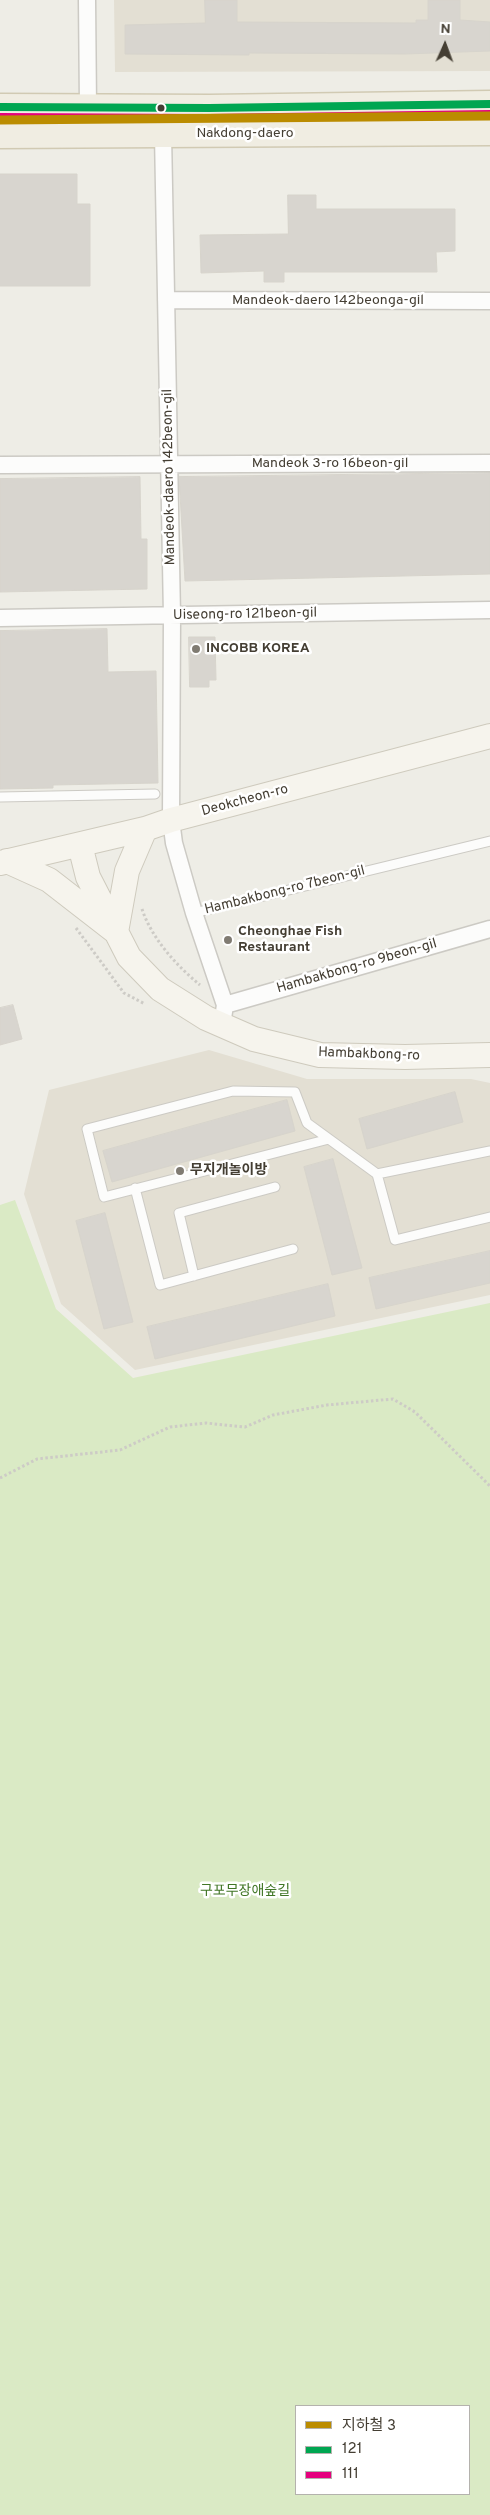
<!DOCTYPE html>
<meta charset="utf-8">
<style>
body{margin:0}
#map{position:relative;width:490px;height:2515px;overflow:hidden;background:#eeede6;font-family:Overpass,"Noto Sans KR",sans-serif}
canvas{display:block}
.legend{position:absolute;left:295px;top:2405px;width:175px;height:90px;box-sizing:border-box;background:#fff;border:1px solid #b4b2ad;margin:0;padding:6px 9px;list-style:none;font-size:15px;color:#443e33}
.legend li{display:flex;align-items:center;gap:10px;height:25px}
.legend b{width:25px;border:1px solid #b4b2ad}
.north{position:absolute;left:420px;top:20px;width:50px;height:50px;-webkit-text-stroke:4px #fff;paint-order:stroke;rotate:2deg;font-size:14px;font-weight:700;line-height:20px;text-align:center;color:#443e33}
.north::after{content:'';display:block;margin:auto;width:18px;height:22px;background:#443e33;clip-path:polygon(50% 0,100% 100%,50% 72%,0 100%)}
</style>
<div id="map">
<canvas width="490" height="2515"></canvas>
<ul class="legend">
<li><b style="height:6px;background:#bb8c00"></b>지하철 3</li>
<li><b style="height:6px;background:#00a651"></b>121</li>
<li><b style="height:6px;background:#e5007d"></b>111</li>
</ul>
<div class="north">N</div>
</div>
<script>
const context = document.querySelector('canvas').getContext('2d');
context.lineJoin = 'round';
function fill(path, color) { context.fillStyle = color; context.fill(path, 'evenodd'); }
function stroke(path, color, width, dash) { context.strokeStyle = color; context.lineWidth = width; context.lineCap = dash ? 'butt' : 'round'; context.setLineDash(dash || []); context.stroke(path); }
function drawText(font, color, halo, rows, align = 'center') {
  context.font = font + ' Overpass,"Noto Sans KR",sans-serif'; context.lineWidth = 5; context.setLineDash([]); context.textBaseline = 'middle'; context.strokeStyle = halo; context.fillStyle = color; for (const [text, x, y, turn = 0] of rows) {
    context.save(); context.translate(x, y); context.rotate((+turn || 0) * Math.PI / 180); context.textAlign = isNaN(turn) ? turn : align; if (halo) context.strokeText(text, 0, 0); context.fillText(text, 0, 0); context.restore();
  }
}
const residential = new Path2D(`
 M 114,0 L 490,0 L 490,71 L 115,72 Z
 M 209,1050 L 307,1079 L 471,1079 L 490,1083 L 490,1295 L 135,1370 L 61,1304 L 24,1194 L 49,1090 Z`);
const green = new Path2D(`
 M 15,1200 L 56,1309 L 133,1378 L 490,1303 L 490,2515 L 0,2515 L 0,1205 ZM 296,2406 L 469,2406 L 469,2494 L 296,2494 Z`);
const building = new Path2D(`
 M 205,0 L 237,0 L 237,22 L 416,23 L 416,20 L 428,20 L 428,0 L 460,0 L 460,20 L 490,22 L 490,51 L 405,54 L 249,53 L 249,55 L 125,54 L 125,25 L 205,23 Z
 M 0,174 L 77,174 L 77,204 L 90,204 L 90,286 L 0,286 Z
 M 288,195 L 316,195 L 316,209 L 455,209 L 455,251 L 436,252 L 437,272 L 284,272 L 284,282 L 264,282 L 264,271 L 201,273 L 200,235 L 288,234 Z
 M 490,473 L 490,574 L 185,581 L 179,477 Z
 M 140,477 L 141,539 L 147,539 L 147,589 L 0,592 L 0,479 Z
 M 107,629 L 108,672 L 156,671 L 158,783 L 53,785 L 53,788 L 0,789 L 0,631 Z
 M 189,637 L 215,637 L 216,680 L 209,680 L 209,687 L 190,687 Z
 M 13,1005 L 22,1039 L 0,1045 L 0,1008 Z
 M 455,1092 L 463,1122 L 367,1149 L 359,1119 Z
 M 287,1100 L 295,1131 L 112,1182 L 103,1151 Z
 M 333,1159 L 362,1268 L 332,1275 L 304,1167 Z
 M 105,1213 L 133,1322 L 104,1329 L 76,1221 Z
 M 490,1251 L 490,1283 L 376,1309 L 369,1278 Z
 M 328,1284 L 335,1316 L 155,1359 L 147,1327 Z`);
const path = new Path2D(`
 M 142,909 C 152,939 176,965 200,985
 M 76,928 L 124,993 L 145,1004
 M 0,1478 L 37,1459 L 120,1450 L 170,1427 L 206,1423 L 245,1427 L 273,1415 L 327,1405 L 393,1399 L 415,1412 L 490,1486`);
const lane = new Path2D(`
 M 0,797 L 155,794
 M 194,913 L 490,841
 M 329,1139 L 104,1197 L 87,1129 L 233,1091 L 295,1092 L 307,1123 L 377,1174 L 490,1151
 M 377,1174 L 395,1240 L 490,1217
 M 135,1188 L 160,1285 L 293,1249
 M 194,1276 L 179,1213 L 275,1187`);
const street = new Path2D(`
 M 87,0 L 88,106
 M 163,134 L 172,616 L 171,820 L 174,843 L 194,913 L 225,1005 L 222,1025
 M 166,300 L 490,301
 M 0,465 L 490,463
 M 0,618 L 490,610
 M 225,1005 L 490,929`);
const secondary = new Path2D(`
 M 80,845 L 88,877 L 129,957 L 160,989 L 206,1018 L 254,1039 L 320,1055 L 405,1057 L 490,1055
 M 7,861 L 49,880 L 116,932 L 127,871 L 145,829
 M 0,863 L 145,829 L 171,820 L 490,736`);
const primary = new Path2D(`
 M 0,107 L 209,108 L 490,104
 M 0,135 L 490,132`);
const bus1 = new Path2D(`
 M 0,107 L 209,108 L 490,104`);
const bus2 = new Path2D(`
 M 0,117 L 209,118 L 490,114`);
const metro1 = new Path2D(`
 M 0,120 L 490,116`);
const markers = [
 [161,108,4.5,"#443e33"],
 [196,649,5,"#807b72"],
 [228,940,5,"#807b72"],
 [180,1171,5,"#807b72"]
];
const streetNames = [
 ["Nakdong-daero",245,134],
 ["Mandeok-daero 142beonga-gil",328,301],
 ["Mandeok 3-ro 16beon-gil",330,464],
 ["Mandeok-daero 142beon-gil",170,477,-91],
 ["Uiseong-ro 121beon-gil",245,615,-1],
 ["Deokcheon-ro",245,801,-15],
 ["Hambakbong-ro 7beon-gil",285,891,-14],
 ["Hambakbong-ro 9beon-gil",357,967,-16],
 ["Hambakbong-ro",369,1055,2]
];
const poiNames = [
 ["INCOBB KOREA",206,649],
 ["Cheonghae Fish",238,932],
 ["Restaurant",238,948],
 ["무지개놀이방",190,1171]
];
const parkNames = [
 ["구포무장애숲길",245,1892]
];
fill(residential, '#e3dfd3');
fill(green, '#daeac5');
fill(building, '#d8d5cf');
stroke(building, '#d7d4cc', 1);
stroke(lane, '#cccac4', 11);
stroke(street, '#cccac4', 19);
stroke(secondary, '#cecabd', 26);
stroke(primary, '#d1cab3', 29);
stroke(path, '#cdcbc6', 3, [2.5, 2.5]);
stroke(lane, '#fcfcfb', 9);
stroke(street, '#fcfcfb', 16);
stroke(secondary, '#f6f4ed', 24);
stroke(primary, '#f0ede2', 26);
stroke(bus1, '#00a651', 8);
stroke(bus2, '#e5007d', 8);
stroke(metro1, '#bb8c00', 9);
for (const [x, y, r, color] of markers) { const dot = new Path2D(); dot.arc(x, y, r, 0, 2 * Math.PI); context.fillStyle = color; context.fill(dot); stroke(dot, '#fff', 2); }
drawText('14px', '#443e33', '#fff', streetNames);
drawText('bold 14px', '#443e33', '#fff', poiNames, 'left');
drawText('14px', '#417626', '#fff', parkNames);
</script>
